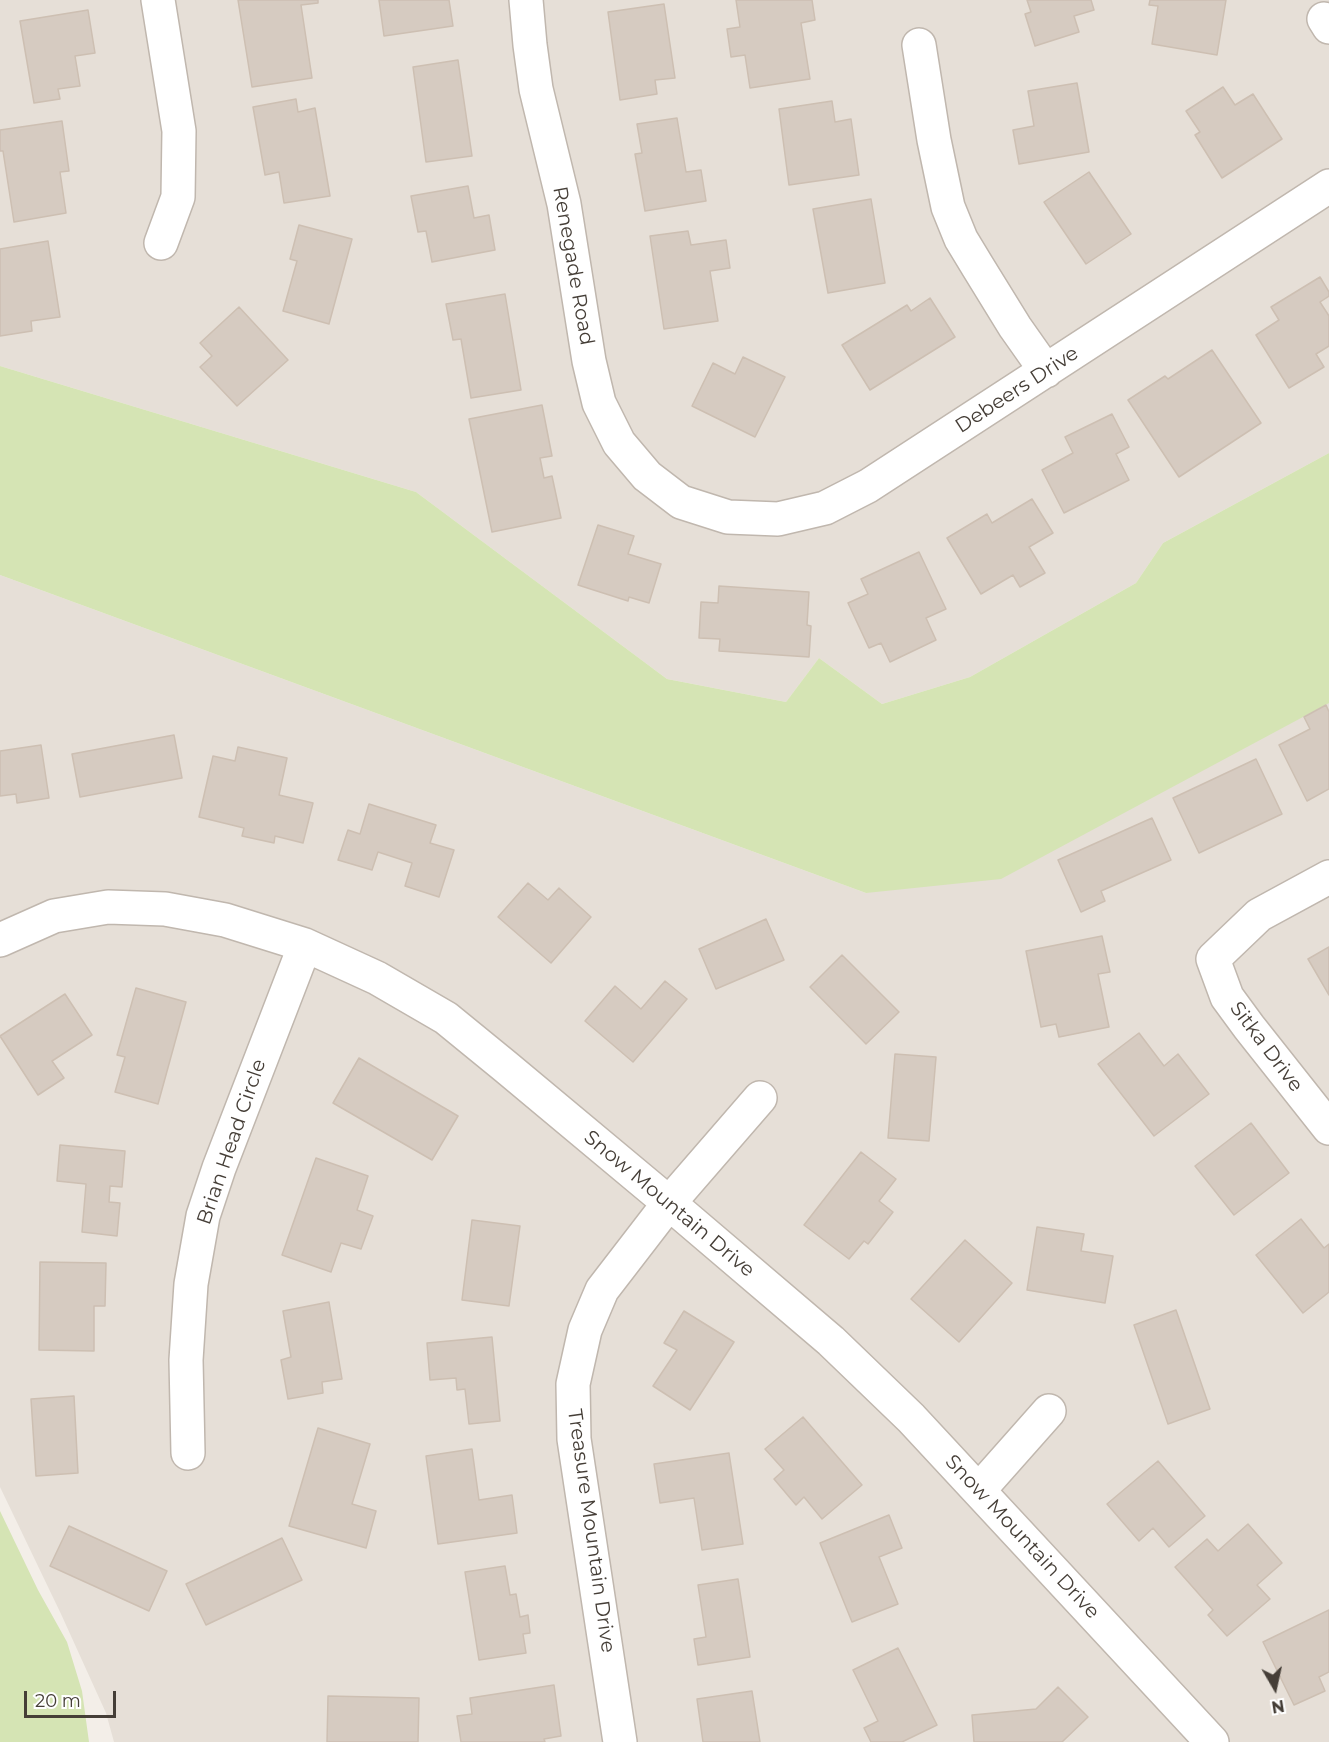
<!DOCTYPE html>
<style>
body{margin:0}
#map{position:relative;width:1329px;height:1742px;overflow:hidden;background:#f3eee8;font-family:Montserrat,sans-serif}
canvas{display:block}
.north{position:absolute;left:1245px;top:1658px;width:60px;height:60px;-webkit-text-stroke:4px #fff;paint-order:stroke;rotate:171deg;font-size:16px;font-weight:700;line-height:24px;text-align:center;color:#453e37}
.north::after{content:'';display:block;margin:auto;width:21px;height:27px;background:#453e37;clip-path:polygon(50% 0,100% 100%,50% 72%,0 100%)}
.scale{position:absolute;left:24px;top:1691px;width:92px;height:27px;box-sizing:border-box;border:3px solid #453e37;border-top:0;padding-left:8px;font-size:18px;line-height:21px;white-space:nowrap;color:#453e37;-webkit-text-stroke:4px #fff;paint-order:stroke}
</style>
<div id="map">
<canvas width="1329" height="1742"></canvas>
<div class="north">N</div>
<div class="scale">20 m</div>
</div>
<script>
const context = document.querySelector('canvas').getContext('2d');
context.lineJoin = 'round';
function fill(path, color) { context.fillStyle = color; context.fill(path, 'evenodd'); }
function stroke(path, color, width, dash) { context.strokeStyle = color; context.lineWidth = width; context.lineCap = dash ? 'butt' : 'round'; context.setLineDash(dash || []); context.stroke(path); }
function drawText(font, color, halo, rows, align = 'center') {
  context.font = font + ' Montserrat,sans-serif'; context.lineWidth = 5; context.setLineDash([]); context.textBaseline = 'middle'; context.strokeStyle = halo; context.fillStyle = color; for (const [text, x, y, turn = 0] of rows) {
    context.save(); context.translate(x, y); context.rotate((+turn || 0) * Math.PI / 180); context.textAlign = isNaN(turn) ? turn : align; if (halo) context.strokeText(text, 0, 0); context.fillText(text, 0, 0); context.restore();
  }
}
const residential = new Path2D(`
 M 0,0 L 1329,0 L 1329,453 L 1163,543 L 1136,583 L 970,677 L 882,704 L 819,658 L 786,702 L 667,679 L 416,492 L 0,366 Z
 M 0,575 L 866,893 L 1329,668 L 1329,1742 L 114,1742 L 106,1713 L 61,1614 L 0,1487 Z`);
const green = new Path2D(`
 M 0,366 L 416,492 L 667,679 L 786,702 L 819,658 L 882,704 L 970,677 L 1136,583 L 1163,543 L 1329,453 L 1329,703 L 1001,879 L 866,893 L 0,575 Z
 M 0,1511 L 38,1590 L 67,1642 L 82,1691 L 89,1742 L 0,1742 Z`);
const building = new Path2D(`
 M 238,0 L 318,0 L 318,3 L 301,5 L 312,78 L 252,87 Z
 M 379,0 L 449,0 L 453,26 L 384,36 Z
 M 736,0 L 812,0 L 815,20 L 801,23 L 810,79 L 750,88 L 745,55 L 731,57 L 727,29 L 740,27 Z
 M 1027,0 L 1091,0 L 1094,10 L 1074,16 L 1079,32 L 1035,46 L 1025,14 L 1031,12 Z
 M 1150,0 L 1226,0 L 1217,55 L 1152,44 L 1158,6 L 1149,5 Z
 M 664,4 L 675,78 L 655,80 L 657,94 L 620,100 L 608,12 Z
 M 88,10 L 95,53 L 75,56 L 80,86 L 58,89 L 60,99 L 34,103 L 20,21 Z
 M 458,60 L 472,156 L 426,162 L 413,67 Z
 M 1077,83 L 1089,152 L 1019,164 L 1013,130 L 1034,126 L 1028,91 Z
 M 1223,87 L 1235,105 L 1253,94 L 1282,139 L 1222,178 L 1195,135 L 1200,132 L 1186,111 Z
 M 296,99 L 298,112 L 315,108 L 330,196 L 284,203 L 279,172 L 265,175 L 253,107 Z
 M 832,101 L 835,122 L 851,119 L 859,175 L 789,185 L 779,109 Z
 M 677,118 L 686,172 L 701,170 L 706,201 L 645,211 L 635,154 L 642,153 L 637,124 Z
 M 62,121 L 69,171 L 60,172 L 66,213 L 14,222 L 3,151 L 0,151 L 0,130 Z
 M 1089,172 L 1131,234 L 1086,264 L 1044,202 Z
 M 468,186 L 474,218 L 489,215 L 495,250 L 432,262 L 426,231 L 418,232 L 411,196 Z
 M 871,199 L 885,283 L 828,293 L 813,209 Z
 M 299,225 L 352,239 L 329,324 L 283,311 L 297,261 L 290,259 Z
 M 688,231 L 691,245 L 726,240 L 730,268 L 710,271 L 718,321 L 664,329 L 650,236 Z
 M 48,241 L 60,317 L 31,321 L 32,331 L 0,336 L 0,249 Z
 M 1320,277 L 1329,292 L 1329,296 L 1320,302 L 1329,316 L 1329,346 L 1316,354 L 1324,367 L 1289,388 L 1256,335 L 1279,320 L 1271,307 Z
 M 505,294 L 521,390 L 471,398 L 461,339 L 453,340 L 446,304 Z
 M 930,298 L 955,337 L 870,390 L 842,345 L 907,305 L 911,311 Z
 M 239,307 L 288,360 L 237,406 L 200,367 L 212,356 L 200,343 Z
 M 1212,350 L 1261,423 L 1179,477 L 1128,400 L 1165,376 L 1168,379 Z
 M 743,357 L 785,377 L 755,437 L 692,406 L 713,363 L 735,374 Z
 M 542,405 L 552,456 L 540,458 L 544,478 L 552,476 L 561,518 L 492,532 L 469,419 Z
 M 1112,414 L 1129,447 L 1116,454 L 1129,480 L 1064,513 L 1042,470 L 1073,453 L 1065,437 Z
 M 1032,499 L 1053,533 L 1029,547 L 1045,573 L 1020,587 L 1013,575 L 981,594 L 947,538 L 987,514 L 992,523 Z
 M 598,525 L 634,536 L 628,554 L 661,564 L 649,603 L 629,597 L 628,601 L 578,585 Z
 M 919,552 L 946,609 L 926,618 L 936,640 L 890,662 L 881,643 L 869,648 L 848,603 L 868,594 L 861,579 Z
 M 719,586 L 809,592 L 807,625 L 811,626 L 809,657 L 719,651 L 720,639 L 699,638 L 701,602 L 718,603 Z
 M 1326,705 L 1329,712 L 1329,789 L 1307,801 L 1279,745 L 1310,729 L 1304,717 Z
 M 174,735 L 182,778 L 80,797 L 72,754 Z
 M 41,745 L 49,798 L 17,803 L 16,794 L 0,796 L 0,751 Z
 M 238,747 L 287,758 L 279,795 L 313,803 L 303,843 L 275,836 L 274,843 L 242,836 L 244,828 L 199,817 L 213,756 L 235,761 Z
 M 1256,759 L 1282,814 L 1199,853 L 1173,798 Z
 M 369,804 L 436,825 L 430,843 L 454,850 L 439,897 L 405,886 L 412,863 L 378,852 L 372,870 L 338,860 L 348,830 L 360,834 Z
 M 1152,818 L 1171,860 L 1101,891 L 1105,901 L 1081,912 L 1058,860 Z
 M 528,883 L 548,900 L 559,888 L 591,917 L 551,963 L 498,917 Z
 M 766,919 L 784,960 L 716,989 L 699,949 Z
 M 1102,936 L 1110,972 L 1098,974 L 1109,1027 L 1059,1037 L 1056,1024 L 1041,1027 L 1026,951 Z
 M 1329,947 L 1329,995 L 1308,959 Z
 M 842,955 L 899,1012 L 866,1044 L 810,987 Z
 M 665,981 L 687,999 L 633,1062 L 585,1021 L 615,986 L 641,1009 Z
 M 136,988 L 186,1002 L 158,1104 L 115,1092 L 125,1057 L 117,1055 Z
 M 65,994 L 92,1035 L 52,1061 L 64,1078 L 38,1095 L 0,1036 Z
 M 1139,1033 L 1164,1066 L 1178,1054 L 1209,1094 L 1154,1136 L 1098,1064 Z
 M 895,1054 L 936,1057 L 929,1141 L 888,1138 Z
 M 359,1058 L 458,1116 L 432,1160 L 333,1103 Z
 M 1251,1123 L 1289,1173 L 1234,1215 L 1195,1166 Z
 M 60,1145 L 125,1151 L 122,1187 L 110,1186 L 109,1202 L 120,1203 L 117,1236 L 82,1232 L 86,1184 L 57,1181 Z
 M 861,1152 L 896,1179 L 879,1201 L 893,1212 L 868,1244 L 864,1241 L 849,1259 L 804,1225 Z
 M 316,1158 L 368,1176 L 357,1210 L 373,1216 L 361,1249 L 341,1243 L 331,1272 L 282,1255 Z
 M 1301,1219 L 1324,1248 L 1329,1244 L 1329,1292 L 1303,1313 L 1256,1255 Z
 M 472,1220 L 520,1226 L 509,1306 L 462,1300 Z
 M 1037,1227 L 1084,1234 L 1081,1251 L 1113,1256 L 1105,1303 L 1027,1290 Z
 M 965,1240 L 1012,1283 L 959,1342 L 911,1299 Z
 M 40,1262 L 106,1263 L 105,1306 L 94,1306 L 94,1351 L 39,1350 Z
 M 329,1302 L 342,1379 L 322,1382 L 323,1393 L 288,1399 L 281,1360 L 291,1357 L 283,1311 Z
 M 1176,1310 L 1210,1409 L 1168,1424 L 1134,1325 Z
 M 684,1311 L 734,1342 L 690,1410 L 653,1386 L 677,1350 L 664,1343 Z
 M 492,1337 L 500,1421 L 469,1424 L 465,1389 L 457,1390 L 456,1378 L 430,1380 L 427,1343 Z
 M 74,1396 L 78,1473 L 36,1476 L 31,1399 Z
 M 803,1417 L 862,1485 L 822,1519 L 804,1497 L 796,1505 L 774,1479 L 784,1470 L 765,1449 Z
 M 318,1428 L 370,1444 L 352,1504 L 376,1511 L 366,1548 L 289,1526 Z
 M 472,1449 L 479,1500 L 512,1495 L 517,1533 L 438,1544 L 426,1456 Z
 M 729,1453 L 743,1544 L 702,1550 L 694,1498 L 660,1503 L 654,1464 Z
 M 1158,1461 L 1205,1516 L 1169,1547 L 1153,1528 L 1139,1541 L 1107,1504 Z
 M 889,1515 L 902,1548 L 879,1557 L 898,1604 L 852,1622 L 820,1543 Z
 M 1248,1524 L 1282,1563 L 1257,1585 L 1270,1599 L 1227,1636 L 1208,1615 L 1213,1610 L 1175,1567 L 1207,1539 L 1218,1551 Z
 M 69,1526 L 167,1571 L 149,1611 L 50,1566 Z
 M 282,1538 L 302,1580 L 206,1625 L 186,1584 Z
 M 505,1566 L 510,1595 L 516,1594 L 520,1617 L 528,1615 L 530,1633 L 523,1634 L 526,1653 L 479,1660 L 465,1572 Z
 M 738,1579 L 750,1657 L 698,1665 L 694,1639 L 706,1637 L 698,1585 Z
 M 1329,1610 L 1329,1672 L 1319,1677 L 1325,1691 L 1294,1705 L 1263,1642 Z
 M 898,1648 L 937,1725 L 902,1742 L 871,1742 L 864,1728 L 878,1721 L 853,1670 Z
 M 554,1685 L 561,1736 L 544,1739 L 545,1742 L 461,1742 L 457,1716 L 472,1714 L 470,1698 Z
 M 1058,1687 L 1088,1717 L 1062,1742 L 974,1742 L 972,1715 L 1036,1709 Z
 M 752,1691 L 760,1742 L 703,1742 L 697,1699 Z
 M 328,1696 L 419,1698 L 418,1742 L 327,1742 Z`);
const minor = new Path2D(`
 M 158,0 L 179,131 L 178,197 L 161,243
 M 526,0 L 530,45 L 536,89 L 564,204 L 589,361 L 599,403 L 619,443 L 647,476 L 681,502 L 728,517 L 778,519 L 825,508 L 868,486 L 1329,186
 M 1324,19 L 1329,27
 M 919,45 L 934,140 L 948,207 L 961,239 L 978,267 L 1015,327 L 1046,371
 M 1329,877 L 1259,915 L 1213,959 L 1227,997 L 1249,1027 L 1329,1128
 M 0,940 L 54,916 L 108,907 L 165,909 L 225,920 L 305,945 L 377,978 L 446,1018 L 506,1067 L 669,1203 L 831,1341 L 911,1418 L 1212,1742
 M 188,1453 L 186,1360 L 191,1284 L 203,1216 L 219,1168 L 305,945
 M 979,1490 L 1049,1411
 M 620,1742 L 574,1439 L 573,1384 L 585,1330 L 602,1290 L 669,1203 L 760,1098`);
const streetNames = [
 ["Renegade Road",573,266,80],
 ["Debeers Drive",1017,390,-33],
 ["Sitka Drive",1266,1047,53],
 ["Brian Head Circle",232,1142,-71],
 ["Snow Mountain Drive",669,1204,40],
 ["Treasure Mountain Drive",591,1531,82],
 ["Snow Mountain Drive",1022,1537,47]
];
fill(residential, '#e6dfd7');
fill(green, '#d5e4b4');
fill(building, '#d6cbc1');
stroke(building, '#cdbfb2', 1.5);
stroke(minor, '#c0b7ae', 36);
stroke(minor, '#fff', 33);
drawText('20px', '#453e37', '#fff', streetNames);
</script>
